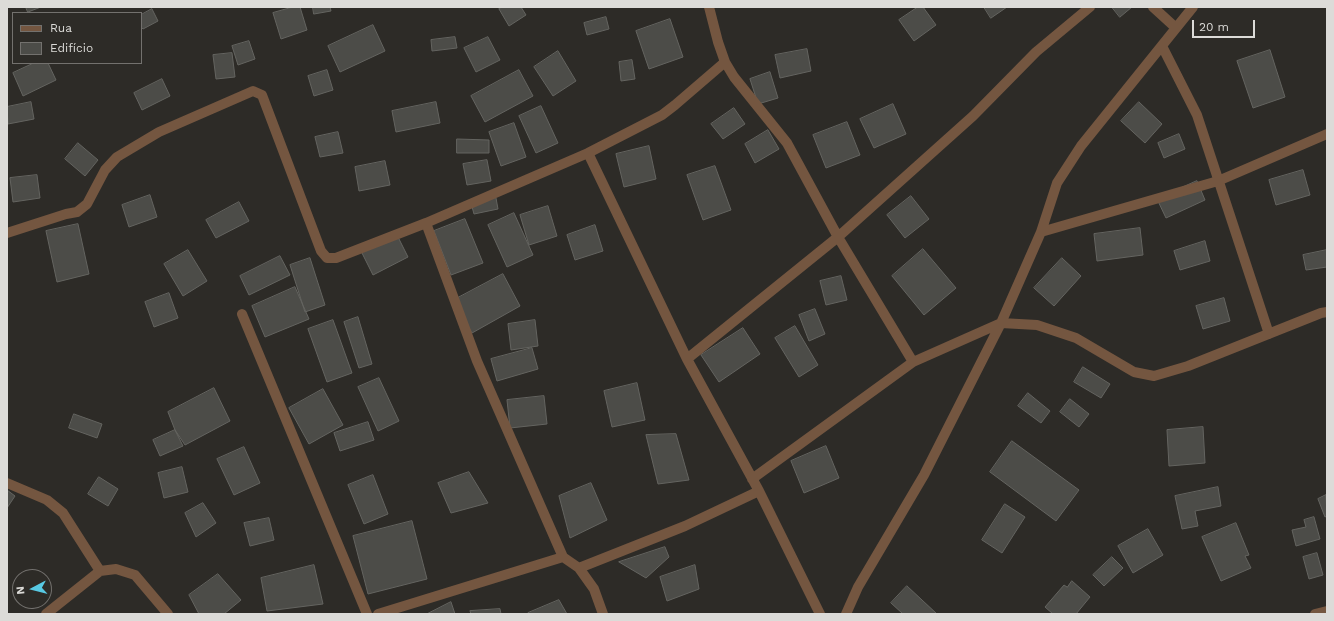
<!DOCTYPE html>
<meta charset="utf-8">
<style>
body{margin:0}
#map{position:relative;width:1334px;height:621px;overflow:hidden;background:#2d2b27;font-family:"Work Sans",sans-serif}
canvas{display:block}
.frame{position:absolute;inset:0;border:8px solid #dcdbd8;pointer-events:none}
.legend{position:absolute;left:12px;top:12px;width:130px;height:52px;box-sizing:border-box;background:#2d2b27;border:1px solid #73716e;margin:0;padding:5px 7px;list-style:none;font-size:12px;color:#dcdbd8}
.legend li{display:flex;align-items:center;gap:8px;height:20px}
.legend b{width:20px;border:1px solid #73716e}
.north{position:absolute;left:12px;top:569px;width:40px;height:40px;box-sizing:border-box;background:#2d2b27;border:1px solid #73716e;border-radius:50%;rotate:263deg;font-size:11px;font-weight:700;line-height:16px;text-align:center;color:#dcdbd8}
.north::after{content:'';display:block;margin:auto;width:14px;height:18px;background:#58c9e3;clip-path:polygon(50% 0,100% 100%,50% 72%,0 100%)}
.scale{position:absolute;left:1192px;top:20px;width:63px;height:18px;box-sizing:border-box;border:2px solid #dcdbd8;border-top:0;padding-left:5px;font-size:12px;line-height:14px;white-space:nowrap;color:#dcdbd8;-webkit-text-stroke:3px #2d2b27;paint-order:stroke}
</style>
<div id="map">
<canvas width="1334" height="621"></canvas>
<div class="frame"></div>
<ul class="legend">
<li><b style="height:5px;background:#745640"></b>Rua</li>
<li><b style="height:11px;background:#4c4c48"></b>Edifício</li>
</ul>
<div class="north">N</div>
<div class="scale">20 m</div>
</div>
<script>
const context = document.querySelector('canvas').getContext('2d');
context.lineJoin = 'round';
function fill(path, color) { context.fillStyle = color; context.fill(path, 'evenodd'); }
function stroke(path, color, width, dash) { context.strokeStyle = color; context.lineWidth = width; context.lineCap = dash ? 'butt' : 'round'; context.setLineDash(dash || []); context.stroke(path); }
const building = new Path2D(`
 M 26,7 L 41,7 L 28,12 Z
 M 293,7 L 300,7 L 307,30 L 281,39 L 273,13 Z
 M 313,7 L 330,7 L 331,11 L 314,14 Z
 M 503,7 L 521,7 L 526,15 L 509,26 L 499,9 Z
 M 918,7 L 923,7 L 936,25 L 914,41 L 899,20 Z
 M 984,7 L 1007,7 L 991,18 Z
 M 1112,7 L 1132,7 L 1120,17 Z
 M 152,9 L 158,21 L 143,29 L 141,27 L 141,15 Z
 M 606,17 L 609,29 L 587,35 L 584,23 Z
 M 670,19 L 683,57 L 649,69 L 636,31 Z
 M 373,25 L 385,51 L 340,72 L 328,46 Z
 M 455,37 L 457,48 L 432,51 L 431,40 Z
 M 488,37 L 500,60 L 476,72 L 464,48 Z
 M 249,41 L 255,59 L 238,65 L 232,46 Z
 M 807,49 L 811,71 L 780,78 L 775,55 Z
 M 1270,50 L 1285,97 L 1253,108 L 1237,61 Z
 M 558,51 L 576,81 L 553,96 L 534,67 Z
 M 232,53 L 235,77 L 216,79 L 213,55 Z
 M 632,60 L 635,79 L 621,81 L 619,62 Z
 M 34,63 L 48,63 L 56,80 L 23,96 L 13,73 Z
 M 327,70 L 333,90 L 314,96 L 308,76 Z
 M 519,70 L 533,96 L 485,122 L 471,96 Z
 M 770,72 L 778,98 L 758,104 L 750,79 Z
 M 162,79 L 170,96 L 142,110 L 134,93 Z
 M 31,102 L 34,119 L 8,124 L 7,107 Z
 M 436,102 L 440,123 L 396,132 L 392,111 Z
 M 1139,102 L 1162,124 L 1145,143 L 1121,121 Z
 M 893,104 L 906,134 L 874,148 L 860,119 Z
 M 541,106 L 558,143 L 536,153 L 519,116 Z
 M 734,108 L 745,124 L 723,139 L 711,124 Z
 M 847,122 L 860,155 L 826,168 L 813,135 Z
 M 514,123 L 526,157 L 501,166 L 489,132 Z
 M 768,130 L 779,149 L 755,163 L 745,144 Z
 M 338,132 L 343,153 L 320,157 L 315,137 Z
 M 1179,134 L 1185,149 L 1164,158 L 1158,143 Z
 M 457,139 L 489,140 L 489,153 L 457,153 Z
 M 78,143 L 98,160 L 85,176 L 65,159 Z
 M 649,146 L 656,179 L 624,187 L 616,154 Z
 M 487,160 L 491,181 L 467,185 L 463,164 Z
 M 385,161 L 390,185 L 359,191 L 355,167 Z
 M 715,166 L 731,210 L 703,220 L 687,175 Z
 M 1303,170 L 1310,195 L 1276,205 L 1269,180 Z
 M 37,175 L 40,198 L 13,202 L 10,178 Z
 M 1197,181 L 1205,200 L 1166,218 L 1157,199 Z
 M 150,195 L 157,217 L 129,227 L 122,205 Z
 M 911,196 L 929,219 L 905,238 L 887,215 Z
 M 496,198 L 498,209 L 474,214 L 471,203 Z
 M 239,202 L 249,221 L 216,238 L 206,220 Z
 M 548,206 L 557,236 L 529,245 L 520,215 Z
 M 514,213 L 533,255 L 507,267 L 488,225 Z
 M 465,219 L 483,263 L 451,275 L 434,231 Z
 M 78,224 L 89,274 L 57,282 L 46,231 Z
 M 595,225 L 603,251 L 575,260 L 567,235 Z
 M 1140,228 L 1143,255 L 1097,261 L 1094,234 Z
 M 397,235 L 408,257 L 373,275 L 362,253 Z
 M 1205,241 L 1210,261 L 1180,270 L 1174,251 Z
 M 923,249 L 956,288 L 924,315 L 892,276 Z
 M 188,250 L 207,281 L 183,296 L 164,264 Z
 M 1327,250 L 1327,267 L 1306,270 L 1303,255 Z
 M 280,256 L 290,275 L 249,295 L 240,276 Z
 M 310,258 L 325,305 L 305,312 L 290,265 Z
 M 1062,258 L 1081,276 L 1054,306 L 1034,288 Z
 M 503,274 L 520,306 L 472,333 L 454,300 Z
 M 841,276 L 847,300 L 826,305 L 820,281 Z
 M 295,287 L 309,319 L 265,337 L 252,306 Z
 M 169,293 L 178,318 L 154,327 L 145,302 Z
 M 1224,298 L 1230,321 L 1203,329 L 1196,306 Z
 M 815,309 L 825,334 L 809,341 L 799,315 Z
 M 358,317 L 372,364 L 359,368 L 344,322 Z
 M 333,320 L 352,373 L 327,382 L 308,329 Z
 M 535,320 L 538,346 L 511,350 L 508,324 Z
 M 795,326 L 818,365 L 799,377 L 775,338 Z
 M 743,328 L 760,354 L 719,382 L 701,355 Z
 M 532,348 L 538,369 L 497,381 L 491,359 Z
 M 1083,367 L 1110,384 L 1101,398 L 1074,382 Z
 M 379,378 L 399,421 L 378,431 L 358,387 Z
 M 637,383 L 645,420 L 612,427 L 604,391 Z
 M 214,388 L 230,421 L 185,445 L 175,430 L 168,412 Z
 M 323,389 L 343,425 L 309,444 L 289,408 Z
 M 1028,393 L 1050,411 L 1041,423 L 1018,406 Z
 M 544,396 L 547,424 L 510,428 L 507,400 Z
 M 1070,399 L 1089,414 L 1079,427 L 1060,412 Z
 M 74,414 L 102,424 L 97,438 L 69,428 Z
 M 368,422 L 374,440 L 340,451 L 334,433 Z
 M 1203,427 L 1205,463 L 1169,466 L 1167,430 Z
 M 175,430 L 183,446 L 160,456 L 153,440 Z
 M 676,434 L 689,480 L 658,484 L 646,435 Z
 M 1012,441 L 1079,490 L 1056,521 L 990,472 Z
 M 826,446 L 839,478 L 804,493 L 791,461 Z
 M 244,447 L 260,483 L 234,495 L 217,459 Z
 M 182,467 L 188,492 L 164,498 L 158,473 Z
 M 469,472 L 488,503 L 451,513 L 438,483 Z
 M 373,475 L 388,514 L 364,524 L 348,485 Z
 M 99,477 L 118,489 L 108,506 L 88,494 Z
 M 591,483 L 607,520 L 570,538 L 559,496 Z
 M 1218,487 L 1221,506 L 1195,511 L 1198,526 L 1182,529 L 1175,496 Z
 M 7,490 L 15,496 L 7,508 Z
 M 1326,495 L 1327,516 L 1325,517 L 1318,499 Z
 M 203,503 L 216,523 L 196,537 L 185,513 Z
 M 1005,504 L 1025,517 L 1002,553 L 982,540 Z
 M 1314,517 L 1320,539 L 1296,546 L 1292,530 L 1306,527 L 1304,520 Z
 M 269,518 L 274,540 L 250,546 L 244,523 Z
 M 412,521 L 427,579 L 368,594 L 353,536 Z
 M 1236,523 L 1249,555 L 1245,556 L 1251,568 L 1221,581 L 1202,537 Z
 M 1148,529 L 1163,555 L 1133,573 L 1118,546 Z
 M 665,547 L 669,557 L 646,578 L 619,562 Z
 M 1317,553 L 1323,575 L 1309,579 L 1303,557 Z
 M 1112,557 L 1123,568 L 1104,586 L 1093,575 Z
 M 314,565 L 323,604 L 267,611 L 261,578 Z
 M 695,565 L 699,589 L 667,601 L 660,577 Z
 M 218,574 L 241,600 L 224,614 L 199,614 L 189,595 Z
 M 1072,581 L 1090,597 L 1076,614 L 1053,614 L 1045,607 L 1064,585 L 1067,587 Z
 M 907,586 L 937,614 L 903,614 L 891,603 Z
 M 559,600 L 567,614 L 528,614 L 528,613 Z
 M 451,602 L 455,614 L 427,614 Z
 M 500,609 L 501,614 L 471,614 L 470,611 Z`);
const minor = new Path2D(`
 M 709,7 L 718,42 L 725,62 L 734,77 L 787,143 L 838,237 L 913,362
 M 1153,7 L 1176,28
 M 1162,46 L 1197,115 L 1269,334
 M 588,153 L 687,359 L 759,491 L 820,614
 M 426,223 L 477,361 L 563,557 L 579,568 L 594,589 L 603,614
 M 1041,232 L 1218,181 L 1327,134
 M 7,233 L 66,214 L 77,212 L 87,204 L 105,170 L 117,157 L 159,132 L 253,91 L 262,95 L 321,251 L 327,258 L 336,258 L 426,223 L 588,153 L 662,115 L 675,105 L 725,62
 M 242,314 L 367,614
 M 687,359 L 838,237 L 973,116 L 1036,52 L 1090,7
 M 752,479 L 913,362 L 1001,323 L 1037,325 L 1076,338 L 1134,372 L 1154,376 L 1188,366 L 1321,313 L 1327,312
 M 7,483 L 47,500 L 63,513 L 100,571
 M 579,568 L 685,526 L 759,491
 M 46,614 L 100,571 L 116,569 L 135,575 L 168,614
 M 378,614 L 563,557
 M 846,614 L 858,587 L 924,475 L 1001,323 L 1041,232 L 1057,183 L 1081,146 L 1193,7
 M 1315,614 L 1327,611`);
fill(building, '#4c4c48');
stroke(building, '#646460', 1);
stroke(minor, '#745640', 10);
</script>
